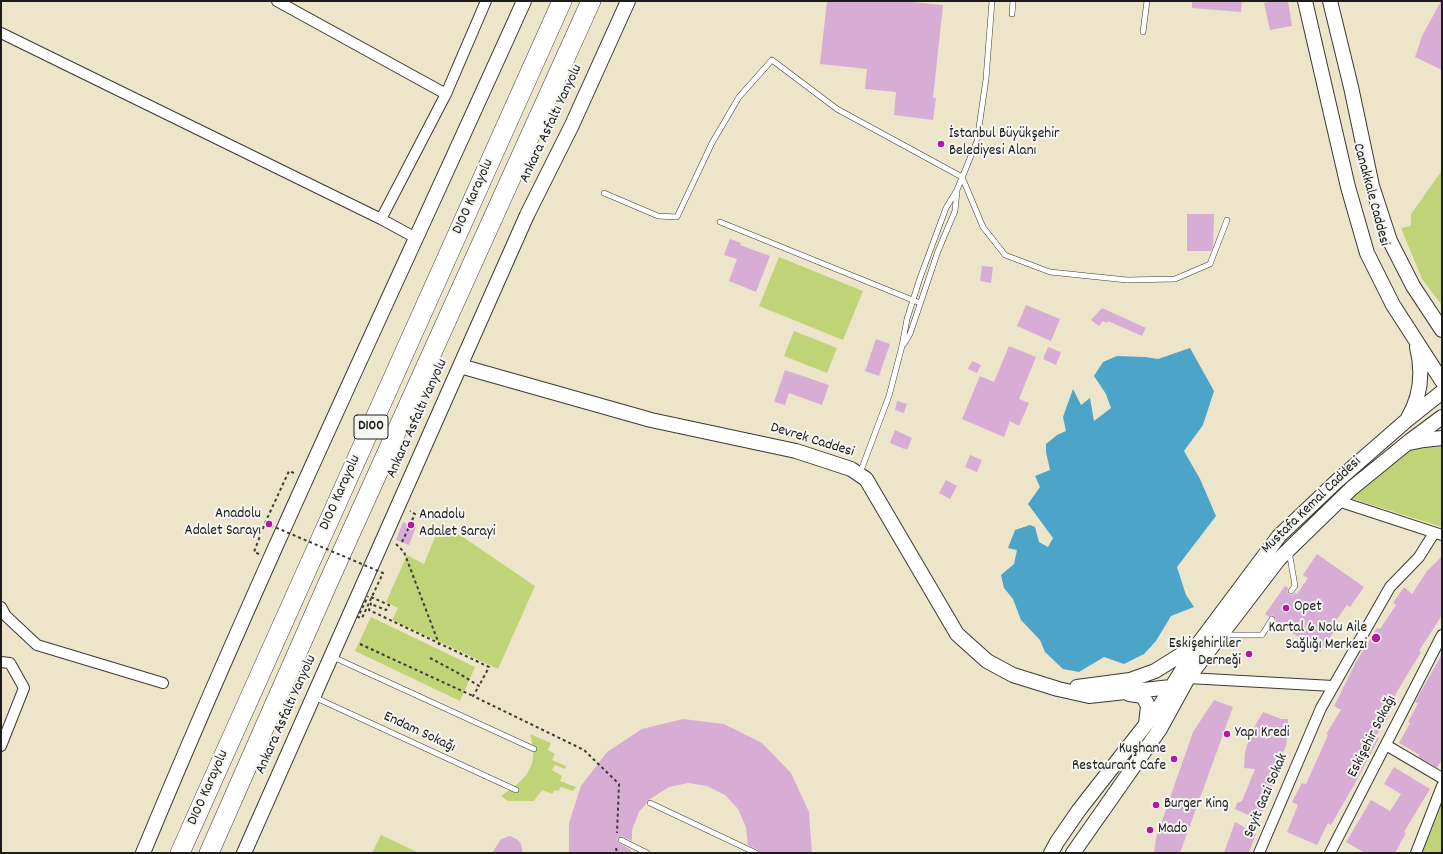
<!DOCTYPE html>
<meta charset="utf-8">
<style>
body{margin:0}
#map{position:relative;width:1443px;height:854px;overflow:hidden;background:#ede5ca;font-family:Dekko,sans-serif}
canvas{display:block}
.frame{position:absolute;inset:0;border:2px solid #1c1c1c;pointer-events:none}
</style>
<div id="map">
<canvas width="1443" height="854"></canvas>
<div class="frame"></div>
</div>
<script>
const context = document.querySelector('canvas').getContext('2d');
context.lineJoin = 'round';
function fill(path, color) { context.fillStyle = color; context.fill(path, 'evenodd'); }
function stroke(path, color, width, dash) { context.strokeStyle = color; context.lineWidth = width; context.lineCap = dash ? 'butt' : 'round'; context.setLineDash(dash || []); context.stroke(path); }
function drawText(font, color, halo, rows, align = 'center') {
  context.font = font + ' Dekko,sans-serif'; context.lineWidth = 4; context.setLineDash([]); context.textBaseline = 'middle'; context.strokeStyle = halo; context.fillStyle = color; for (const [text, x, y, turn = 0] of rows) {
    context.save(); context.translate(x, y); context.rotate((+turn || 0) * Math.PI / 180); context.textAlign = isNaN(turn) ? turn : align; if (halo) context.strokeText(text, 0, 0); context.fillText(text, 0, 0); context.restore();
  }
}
const green = new Path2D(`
 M 1441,172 L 1442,172 L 1442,305 L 1422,279 L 1401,228 L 1411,226 L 1411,214 Z
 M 779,257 L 863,291 L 843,340 L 759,306 Z
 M 794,331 L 837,348 L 827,373 L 784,356 Z
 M 1442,444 L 1442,527 L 1350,498 L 1396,453 Z
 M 441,522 L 535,586 L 498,669 L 392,620 L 398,608 L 386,602 L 407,555 L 424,564 Z
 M 371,617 L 475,667 L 460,701 L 355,651 Z
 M 530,734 L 551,743 L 548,750 L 555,754 L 552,760 L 566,766 L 565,769 L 555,765 L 552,770 L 562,776 L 560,781 L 576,787 L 573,791 L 561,787 L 558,791 L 555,790 L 552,794 L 542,790 L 534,801 L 508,801 L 501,796 C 526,780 540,766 530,734 Z
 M 1442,798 L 1442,853 L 1422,853 Z
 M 381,835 L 419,853 L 372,853 Z`);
const water = new Path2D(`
 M 1190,348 L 1214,391 L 1203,425 L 1184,451 L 1200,479 L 1216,516 L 1177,567 L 1186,595 L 1194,607 L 1171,616 L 1156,641 L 1144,654 L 1124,664 L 1104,657 L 1079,672 L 1063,669 L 1045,652 L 1040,640 L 1021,620 L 1013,599 L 1004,588 L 1001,575 L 1014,564 L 1017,550 L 1008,548 L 1015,530 L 1030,525 L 1035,527 L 1039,542 L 1048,547 L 1053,538 L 1028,504 L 1040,487 L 1035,476 L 1050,470 L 1046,452 L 1046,444 L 1057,435 L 1066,431 L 1063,417 L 1073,389 L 1081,405 L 1090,398 L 1094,421 L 1111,408 L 1106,394 L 1094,376 L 1103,362 L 1117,356 L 1145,357 L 1158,359 Z`);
const building = new Path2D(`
 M 827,1 L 900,1 L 943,5 L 933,98 L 936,98 L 933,120 L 894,115 L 896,92 L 865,89 L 867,69 L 820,64 Z
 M 1192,1 L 1242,1 L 1241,12 L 1192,8 Z
 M 1273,1 L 1288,1 L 1292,26 L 1270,30 L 1264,3 Z
 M 1441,1 L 1442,1 L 1442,70 L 1415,57 L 1422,36 Z
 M 1187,214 L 1214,214 L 1213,246 L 1211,251 L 1187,251 Z
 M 730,239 L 741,243 L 740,245 L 770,256 L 756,292 L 729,281 L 737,259 L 724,255 Z
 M 982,266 L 993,267 L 991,283 L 980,281 Z
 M 1026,305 L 1060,319 L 1051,341 L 1017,326 Z
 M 1102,308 L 1146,328 L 1142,336 L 1108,321 L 1107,323 L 1103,321 L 1099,326 L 1091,320 Z
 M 876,339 L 890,344 L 879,376 L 865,371 Z
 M 1009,346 L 1036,357 L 1019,399 L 1029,403 L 1019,426 L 1010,421 L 1004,437 L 962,419 L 980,376 L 994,382 Z
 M 1048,347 L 1061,352 L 1056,365 L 1043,359 Z
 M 972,361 L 981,365 L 977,373 L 968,369 Z
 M 785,370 L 829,385 L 822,405 L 789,393 L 785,405 L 774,402 Z
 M 897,401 L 907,404 L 904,413 L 895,410 Z
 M 895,430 L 912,438 L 907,450 L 890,443 Z
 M 970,455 L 982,460 L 977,472 L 965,467 Z
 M 946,480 L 957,486 L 950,499 L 939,493 Z
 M 403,522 L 416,527 L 409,545 L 396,540 Z
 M 1317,554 L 1364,587 L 1350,607 L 1347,605 L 1335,622 L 1339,624 L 1320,652 L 1275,621 L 1276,619 L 1274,616 L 1272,615 L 1269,617 L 1265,614 L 1285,586 L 1288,588 L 1287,592 L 1289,594 L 1292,595 L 1295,593 L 1297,594 L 1308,578 L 1303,575 Z
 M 1442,556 L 1442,615 L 1419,651 L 1421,652 L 1395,695 L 1396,695 L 1386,713 L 1390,715 L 1376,736 L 1379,738 L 1354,785 L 1331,825 L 1328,823 L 1317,845 L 1287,832 L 1298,805 L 1292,802 L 1302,783 L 1306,784 L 1328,735 L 1326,734 L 1341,710 L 1334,706 L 1356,662 L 1377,628 L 1380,629 L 1396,605 L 1393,603 L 1404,587 L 1412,594 L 1427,571 Z
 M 1442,654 L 1442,759 L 1437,768 L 1418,757 L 1420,755 L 1399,743 L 1410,723 L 1408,722 L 1418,703 L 1415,702 Z
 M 1214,700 L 1233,707 L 1180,853 L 1154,853 L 1156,838 L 1193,732 Z
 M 1263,712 L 1281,719 L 1288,719 L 1288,729 L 1286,746 L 1279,762 L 1281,765 L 1259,820 L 1235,809 L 1237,803 L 1242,801 L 1255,769 L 1244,768 L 1245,752 L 1252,731 Z
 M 683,719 L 724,724 L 762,743 L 791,773 L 809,812 L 812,853 L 760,853 L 758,850 L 748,845 L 746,827 L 738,809 L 725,795 L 707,786 L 688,783 L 669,787 L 647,801 L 646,804 L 639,812 L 632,830 L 632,841 L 621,836 L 617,839 L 619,843 L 631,850 L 631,853 L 569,853 L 569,823 L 581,786 L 607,752 L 642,729 Z
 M 1394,767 L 1430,789 L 1404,832 L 1406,833 L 1395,853 L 1365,853 L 1346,842 L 1371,800 L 1390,811 L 1401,794 L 1384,784 Z
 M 1235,822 L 1256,834 L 1249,853 L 1224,853 Z
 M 510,836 L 518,840 L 521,844 L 523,853 L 492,853 L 501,839 Z`);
const path = new Path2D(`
 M 402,542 L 415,514 L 410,511
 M 396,544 L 404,552 L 439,644 L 437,647
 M 259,554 L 254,552 L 265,523 L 289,471 L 294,473
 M 371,597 L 389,605 L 386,610 L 371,604
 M 370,603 L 371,604 L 369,610 L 489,667 L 479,686
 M 360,644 L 473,696
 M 430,658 L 460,674 L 479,686 L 473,696 L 584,750 L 619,784 L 617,833
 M 616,848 L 617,853`);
const lane = new Path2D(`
 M 1012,14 L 1013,1
 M 1143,32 L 1147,1
 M 604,193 L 658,216 L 677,217 L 712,143 L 739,97 L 772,60 L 837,109 L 962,177 L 983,227 L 1005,255 L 1050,272 L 1127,280 L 1175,279 L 1210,264 L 1227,220
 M 720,222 L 920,303
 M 904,344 L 910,334 L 938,251 L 955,211 L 957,191
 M 860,473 L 889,396 L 902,346 L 907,319 L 920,278 L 946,208 L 957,190 L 977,141 L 986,79 L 992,1
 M 1289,551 L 1295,586 L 1291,591
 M 1224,635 L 1262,635 L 1272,619
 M 333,657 L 534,749
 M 314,697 L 516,790
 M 650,803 L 756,853
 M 621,840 L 647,853`);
const street = new Path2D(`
 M 277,1 L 446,94 L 381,219
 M 1,33 L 381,219 L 416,238
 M 446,94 L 486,1
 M 1338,501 L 1442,535
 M 1,607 L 6,616 L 37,645 L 163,683
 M 1,662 L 10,663 L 24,688 L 1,746
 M 1188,678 L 1333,686
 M 1386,745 L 1442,778
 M 1259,853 L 1321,708 L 1390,587 L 1419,557 L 1434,533
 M 1330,853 L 1442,635
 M 1416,853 L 1442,786`);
const secondary = new Path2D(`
 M 1305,1 L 1348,187 L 1367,253 L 1393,305 L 1442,381
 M 1330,1 L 1351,87 L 1372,186 L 1390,241 L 1413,286 L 1442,330
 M 460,366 L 651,420 L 796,451 L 851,469 L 866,479 L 957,634 L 987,661 L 1013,675 L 1058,689 L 1089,696 L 1171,687 L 1188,678
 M 1408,418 C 1421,396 1423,371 1417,347
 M 1409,443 L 1424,440 L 1442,438
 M 1077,687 L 1130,680 L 1155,671 L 1195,646
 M 1129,694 L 1143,696 L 1148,706 L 1146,724
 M 143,853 C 262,566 396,285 524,1
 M 244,853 L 527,215 L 572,125 L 628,1
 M 1051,853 L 1057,842 L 1079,810 L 1158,709 L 1199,643 L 1279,536 L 1337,481 L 1407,420 L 1442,392
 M 1073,853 L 1160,729 L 1188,678 L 1279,559 L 1352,488 L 1411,440 L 1442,417`);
const highway = new Path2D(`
 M 180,853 L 562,1
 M 209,853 L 328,583 L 591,1`);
const pathBridge = new Path2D(`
 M 265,523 L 383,573 L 362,618 L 358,617 L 368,596`);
const markers = [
 [941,144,4,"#b5179e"],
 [269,524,4,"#b5179e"],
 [411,525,4,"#b5179e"],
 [1286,608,4,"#b5179e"],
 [1376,638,5,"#b5179e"],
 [1249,654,4,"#b5179e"],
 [1227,734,4,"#b5179e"],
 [1174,759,4,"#b5179e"],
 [1156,805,4,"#b5179e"],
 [1150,830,4,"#b5179e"]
];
const shields = [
 [371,427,34]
];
const shieldNames = [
 ["D100",371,427]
];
const streetNames = [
 ["Ankara Asfaltı Yanyolu",552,124,-65],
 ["Canakkale Caddesi",1370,195,75],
 ["D100 Karayolu",474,197,-66],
 ["Ankara Asfaltı Yanyolu",418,419,-66],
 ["Devrek Caddesi",812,441,17],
 ["D100 Karayolu",341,493,-66],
 ["Mustafa Kemal Caddesi",1312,506,-44],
 ["Ankara Asfaltı Yanyolu",287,715,-66],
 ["Endam Sokağı",419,733,25],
 ["Eskişehir Sokağı",1373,737,-63],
 ["D100 Karayolu",209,788,-66],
 ["Seyit Gazi Sokak",1267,796,-67]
];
const poiNames = [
 ["İstanbul Büyükşehir",949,135],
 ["Belediyesi Alanı",949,152],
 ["Anadolu",261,515,"right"],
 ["Adalet Sarayı",261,532,"right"],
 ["Anadolu",419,516],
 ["Adalet Sarayi",419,533],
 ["Opet",1294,608],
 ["Kartal 6 Nolu Aile",1367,629,"right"],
 ["Sağlığı Merkezi",1367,646,"right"],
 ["Eskişehirliler",1241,645,"right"],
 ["Derneği",1241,662,"right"],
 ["Yapı Kredi",1235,734],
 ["Kuşhane",1166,750,"right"],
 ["Restaurant Cafe",1166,767,"right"],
 ["Burger King",1164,805],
 ["Mado",1158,830]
];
fill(green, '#c0d477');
fill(water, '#4ca4c9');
fill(building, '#d8add5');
stroke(lane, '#3b3a36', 6);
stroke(street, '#3b3a36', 12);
stroke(secondary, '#3b3a36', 16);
stroke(highway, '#3b3a36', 20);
stroke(path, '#3b3a36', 2, [3, 3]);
stroke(lane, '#fff', 5);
stroke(street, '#fff', 10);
stroke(secondary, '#fff', 14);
stroke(highway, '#fff', 19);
stroke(pathBridge, '#3b3a36', 2, [3, 3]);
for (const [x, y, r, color] of markers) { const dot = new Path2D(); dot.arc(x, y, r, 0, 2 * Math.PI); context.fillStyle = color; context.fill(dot); stroke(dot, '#f6f6f2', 1.5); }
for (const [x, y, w] of shields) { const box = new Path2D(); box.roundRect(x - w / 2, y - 12, w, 24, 3); context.fillStyle = '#f6f6f2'; context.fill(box); stroke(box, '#1c1c1c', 1); }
drawText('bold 14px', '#1c1c1c', null, shieldNames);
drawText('15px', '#1c1c1c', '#f6f6f2', streetNames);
drawText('15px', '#1c1c1c', '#f6f6f2', poiNames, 'left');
</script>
